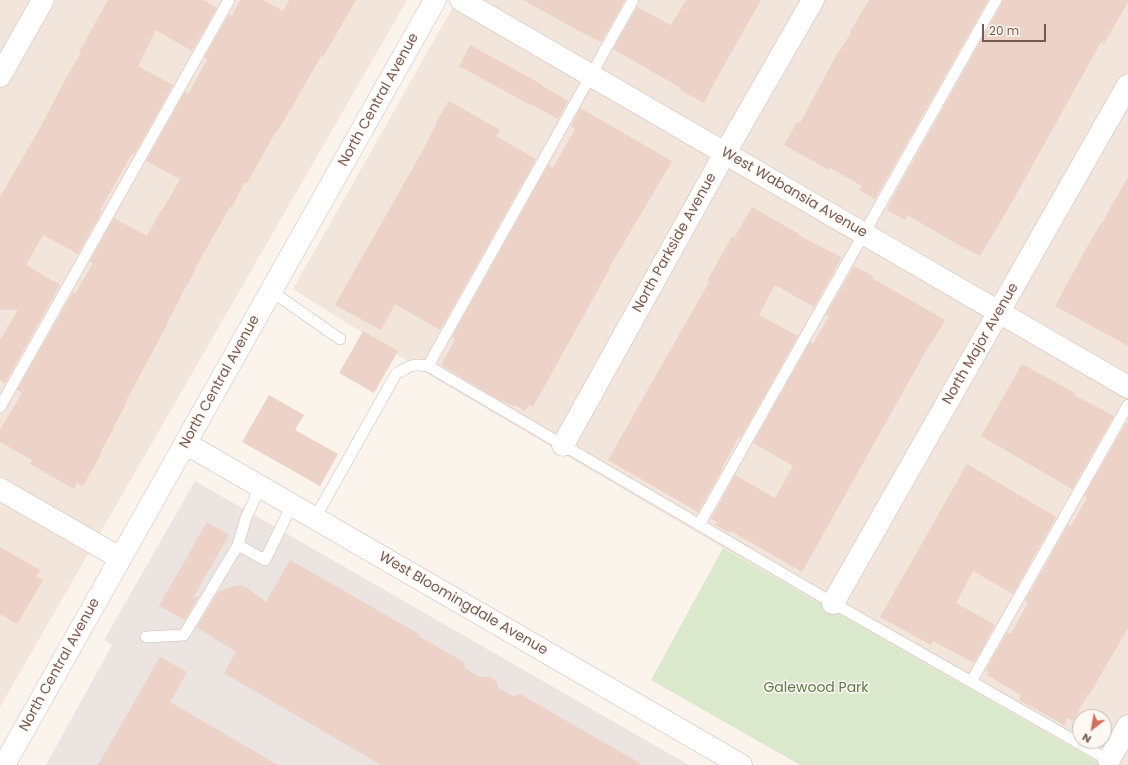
<!DOCTYPE html>
<style>
body{margin:0}
#map{position:relative;width:1128px;height:765px;overflow:hidden;background:#fbf4ed;font-family:Poppins,sans-serif}
canvas{display:block}
.north{position:absolute;left:1072px;top:709px;width:40px;height:40px;box-sizing:border-box;background:#fdf8f3;border:1px solid #c6b9b2;border-radius:50%;rotate:211deg;font-size:11px;font-weight:700;line-height:16px;text-align:center;color:#745a51}
.north::after{content:'';display:block;margin:auto;width:14px;height:18px;background:#d66d61;clip-path:polygon(50% 0,100% 100%,50% 72%,0 100%)}
.scale{position:absolute;left:982px;top:24px;width:64px;height:18px;box-sizing:border-box;border:2px solid #745a51;border-top:0;padding-left:5px;font-size:12px;line-height:14px;white-space:nowrap;color:#745a51;-webkit-text-stroke:3px #fdf8f3;paint-order:stroke}
</style>
<div id="map">
<canvas width="1128" height="765"></canvas>
<div class="north">N</div>
<div class="scale">20 m</div>
</div>
<script>
const context = document.querySelector('canvas').getContext('2d');
context.lineJoin = 'round';
function fill(path, color) { context.fillStyle = color; context.fill(path, 'evenodd'); }
function stroke(path, color, width, dash) { context.strokeStyle = color; context.lineWidth = width; context.lineCap = dash ? 'butt' : 'round'; context.setLineDash(dash || []); context.stroke(path); }
function drawText(font, color, halo, rows, align = 'center') {
  context.font = font + ' Poppins,sans-serif'; context.lineWidth = 3; context.setLineDash([]); context.textBaseline = 'middle'; context.strokeStyle = halo; context.fillStyle = color; for (const [text, x, y, turn = 0] of rows) {
    context.save(); context.translate(x, y); context.rotate((+turn || 0) * Math.PI / 180); context.textAlign = isNaN(turn) ? turn : align; if (halo) context.strokeText(text, 0, 0); context.fillText(text, 0, 0); context.restore();
  }
}
const residential = new Path2D(`
 M 0,0 L 407,0 L 0,707 Z
 M 457,0 L 1128,0 L 1128,765 L 1103,765 L 723,548 L 431,376 L 293,289 ZM 1080,717 L 1104,717 L 1104,741 L 1080,741 Z`);
const industrial = new Path2D(`
 M 195,481 L 689,765 L 46,765 L 112,645 L 104,640 Z`);
const green = new Path2D(`
 M 723,548 L 1103,765 L 800,765 L 651,680 Z`);
const building = new Path2D(`
 M 108,0 L 203,0 L 217,8 L 192,51 L 156,30 L 138,66 L 173,85 L 134,155 L 132,154 L 100,210 L 102,211 L 78,254 L 43,235 L 26,265 L 60,285 L 5,383 L 0,380 L 0,340 L 18,310 L 0,310 L 0,197 L 40,128 L 65,80 L 81,52 L 79,52 Z
 M 240,0 L 263,0 L 283,11 L 289,0 L 356,0 L 323,57 L 321,56 L 292,107 L 277,132 L 276,131 L 247,183 L 245,182 L 232,207 L 230,207 L 194,270 L 195,271 L 180,297 L 181,297 L 167,323 L 168,323 L 126,401 L 127,402 L 113,428 L 114,428 L 100,453 L 101,454 L 83,486 L 77,483 L 74,489 L 30,464 L 32,460 L 0,442 L 0,430 L 22,393 L 17,390 L 73,292 L 75,294 L 93,263 L 90,261 L 114,218 L 147,236 L 161,210 L 162,211 L 180,179 L 146,161 L 185,92 L 188,94 L 207,60 L 204,58 L 229,14 L 232,16 Z
 M 523,0 L 625,0 L 601,42 L 579,31 Z
 M 686,0 L 761,0 L 718,76 L 704,103 L 680,90 L 681,88 L 613,49 L 637,7 L 671,25 Z
 M 869,0 L 988,0 L 875,199 L 859,190 L 862,186 L 830,168 L 829,170 L 784,145 L 797,122 L 800,123 L 836,56 L 851,33 L 850,32 Z
 M 1003,0 L 1128,0 L 1128,2 L 1104,44 L 1101,42 L 1012,202 L 980,256 L 957,244 L 907,215 L 905,220 L 887,210 L 889,206 L 888,206 L 1002,3 Z
 M 470,45 L 541,84 L 541,85 L 568,101 L 558,119 L 531,104 L 530,105 L 459,66 Z
 M 449,101 L 500,130 L 496,136 L 536,159 L 440,330 L 395,304 L 381,330 L 335,305 L 423,150 L 436,125 L 435,124 Z
 M 580,108 L 672,161 L 622,246 L 609,267 L 610,268 L 533,407 L 529,405 L 525,411 L 515,405 L 512,406 L 494,397 L 441,365 L 455,339 L 452,337 L 548,165 L 553,168 L 575,129 L 571,126 Z
 M 1128,177 L 1128,346 L 1055,306 L 1086,249 L 1101,223 L 1102,223 Z
 M 752,207 L 799,234 L 798,235 L 841,257 L 840,258 L 841,259 L 814,307 L 775,285 L 759,315 L 798,336 L 741,437 L 739,436 L 722,468 L 723,468 L 698,512 L 608,460 L 709,282 L 707,281 L 732,236 L 734,238 Z
 M 854,266 L 873,276 L 872,278 L 945,320 L 932,342 L 931,342 L 802,572 L 731,531 L 730,533 L 715,525 L 717,522 L 711,519 L 735,475 L 775,498 L 793,466 L 753,443 L 810,342 L 813,344 L 829,316 L 826,314 Z
 M 363,331 L 398,351 L 374,393 L 339,373 Z
 M 1022,364 L 1075,393 L 1074,395 L 1114,416 L 1072,489 L 981,436 Z
 M 269,395 L 304,415 L 295,430 L 338,454 L 320,486 L 242,442 Z
 M 1126,423 L 1128,424 L 1128,628 L 1089,695 L 1088,694 L 1073,721 L 1068,718 L 1064,725 L 1019,700 L 1021,695 L 987,675 L 989,672 L 986,670 L 1007,632 L 1011,634 L 1028,602 L 1025,601 L 1068,525 L 1071,526 L 1087,498 L 1084,496 Z
 M 967,464 L 1056,517 L 1013,594 L 973,571 L 956,603 L 995,625 L 974,663 L 933,641 L 931,645 L 880,617 Z
 M 207,522 L 229,535 L 193,598 L 199,596 L 185,620 L 159,606 Z
 M 0,547 L 40,570 L 36,577 L 43,580 L 17,624 L 0,614 Z
 M 290,560 L 419,634 L 418,636 L 464,662 L 465,668 L 479,677 L 489,677 L 492,678 L 497,682 L 498,688 L 513,696 L 520,694 L 643,765 L 381,765 L 224,673 L 236,652 L 197,627 L 219,591 L 238,585 L 246,587 L 266,602 Z
 M 160,657 L 187,672 L 170,702 L 278,765 L 98,765 Z`);
const lane = new Path2D(`
 M 271,291 L 340,339
 M 428,366 L 633,0
 M 0,407 L 229,0
 M 315,518 L 396,374 C 409,366 413,363 428,366 L 833,603 L 1112,762
 M 699,525 L 996,0
 M 238,545 L 265,560 L 292,505
 M 146,637 L 184,635 L 238,545 L 246,518 L 260,487
 M 971,682 L 1128,405`);
const street = new Path2D(`
 M 461,0 L 1128,387
 M 0,76 L 43,0
 M 185,443 L 741,765
 M 563,445 L 725,153 L 813,0
 M 0,489 L 120,558
 M 833,603 L 1128,85
 M 1109,760 L 1128,726`);
const secondary = new Path2D(`
 M 4,765 L 435,0`);
const streetNames = [
 ["North Central Avenue",379,100,-61],
 ["West Wabansia Avenue",794,193,30],
 ["North Parkside Avenue",675,243,-61],
 ["North Major Avenue",981,344,-60],
 ["North Central Avenue",220,382,-61],
 ["West Bloomingdale Avenue",463,604,30],
 ["North Central Avenue",60,665,-61]
];
const parkNames = [
 ["Galewood Park",816,688]
];
fill(residential, '#f2e5dc');
fill(industrial, '#ebe4e1');
fill(green, '#dae8cc');
fill(building, '#edd2c7');
stroke(lane, '#ccbbb3', 12);
stroke(street, '#ccbbb3', 23);
stroke(secondary, '#d1bdb3', 23);
stroke(lane, '#fff', 11);
stroke(street, '#fff', 22);
stroke(secondary, '#fff', 22);
drawText('14px', '#745a51', '#fdf8f3', streetNames);
drawText('14px', '#5e784b', '#fdf8f3', parkNames);
</script>
